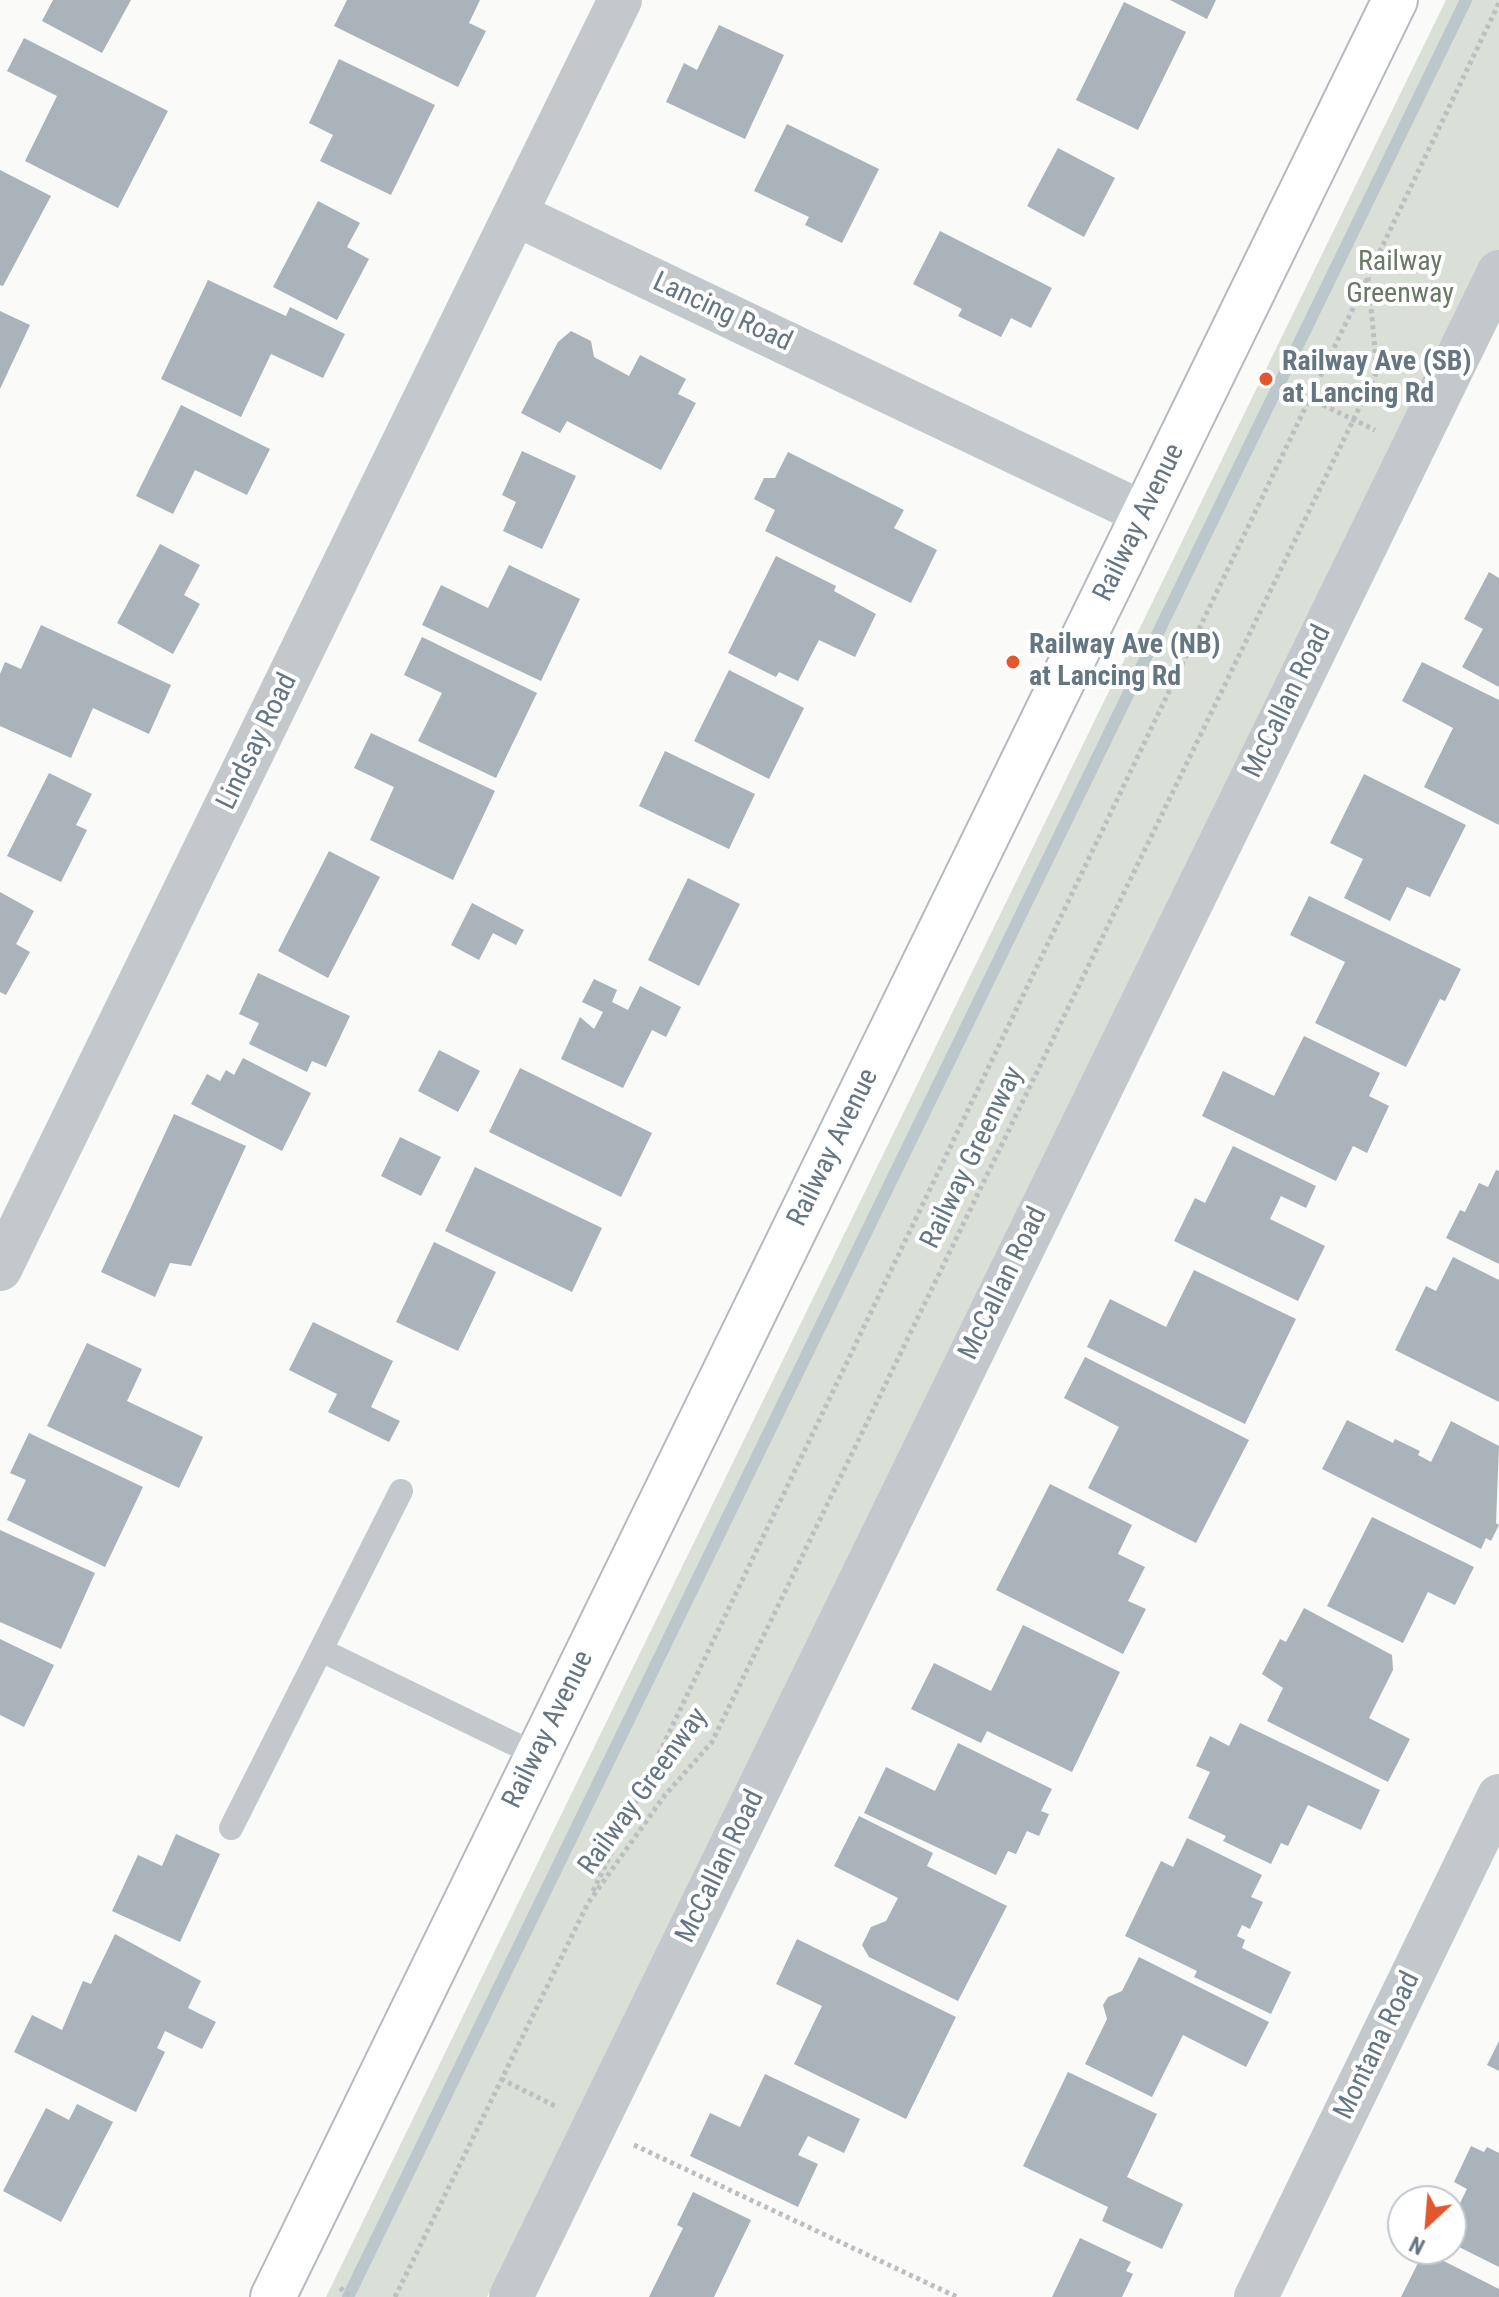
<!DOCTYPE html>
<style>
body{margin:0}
#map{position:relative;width:1499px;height:2297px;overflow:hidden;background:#fafaf8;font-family:"Roboto Condensed",sans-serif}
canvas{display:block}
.north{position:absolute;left:1387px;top:2185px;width:80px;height:80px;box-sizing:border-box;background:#fff;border:2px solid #c1c8cd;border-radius:50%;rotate:206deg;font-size:22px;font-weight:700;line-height:32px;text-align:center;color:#657683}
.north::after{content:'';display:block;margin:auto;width:28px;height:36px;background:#e4572e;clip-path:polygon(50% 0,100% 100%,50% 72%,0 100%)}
</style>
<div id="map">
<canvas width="1499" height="2297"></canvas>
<div class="north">N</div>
</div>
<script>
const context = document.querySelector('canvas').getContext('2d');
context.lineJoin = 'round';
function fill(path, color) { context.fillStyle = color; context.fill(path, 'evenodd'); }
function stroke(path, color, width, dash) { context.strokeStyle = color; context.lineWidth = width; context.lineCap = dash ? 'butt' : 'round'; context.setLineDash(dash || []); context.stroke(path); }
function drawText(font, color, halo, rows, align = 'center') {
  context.font = font + ' "Roboto Condensed",sans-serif'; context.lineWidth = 8; context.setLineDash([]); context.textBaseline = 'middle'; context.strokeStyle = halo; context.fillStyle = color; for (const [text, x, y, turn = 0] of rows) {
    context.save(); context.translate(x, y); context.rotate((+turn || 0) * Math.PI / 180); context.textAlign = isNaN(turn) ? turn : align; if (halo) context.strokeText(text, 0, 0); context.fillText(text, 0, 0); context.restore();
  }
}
const green = new Path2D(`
 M 1446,0 L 1499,0 L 1499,264 L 487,2297 L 326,2297 Z`);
const stream = new Path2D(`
 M 348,2297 L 1466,0`);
const building = new Path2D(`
 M 53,0 L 131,0 L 102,53 L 42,21 Z
 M 347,0 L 480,0 L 469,23 L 486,31 L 458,87 L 334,26 Z
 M 1170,0 L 1216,0 L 1207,19 Z
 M 1124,2 L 1186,32 L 1138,130 L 1076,100 Z
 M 719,25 L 784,55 L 745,139 L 666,102 L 684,63 L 697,70 Z
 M 24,38 L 168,111 L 118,208 L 25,161 L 57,96 L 7,71 Z
 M 339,59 L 435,105 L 391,195 L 320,161 L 333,135 L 309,123 Z
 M 787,124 L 879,169 L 842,243 L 805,225 L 809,217 L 754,191 Z
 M 1058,148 L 1115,178 L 1084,237 L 1027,206 Z
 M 0,170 L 51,196 L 3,286 L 0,285 Z
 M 318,201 L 360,223 L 347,247 L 369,259 L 337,320 L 273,287 Z
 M 940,231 L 1052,288 L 1031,328 L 1011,318 L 1001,337 L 958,316 L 962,309 L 913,284 Z
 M 208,280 L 286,316 L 290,307 L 345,334 L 323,378 L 271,354 L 241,417 L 161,379 Z
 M 0,311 L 30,325 L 0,389 Z
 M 571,331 L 591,341 L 594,357 L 629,376 L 640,355 L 686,379 L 678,394 L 696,403 L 661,470 L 567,421 L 560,433 L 521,413 L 558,342 Z
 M 181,405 L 270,449 L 247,495 L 195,470 L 173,514 L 136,496 Z
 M 522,451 L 576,476 L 542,549 L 503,531 L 516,502 L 502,495 Z
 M 788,452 L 904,510 L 894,528 L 937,550 L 911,603 L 765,531 L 775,510 L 754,499 L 764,478 L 775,478 Z
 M 160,544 L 200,565 L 184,595 L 200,604 L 173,654 L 117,623 Z
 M 776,556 L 836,586 L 834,591 L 876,614 L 855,657 L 819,640 L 798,681 L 779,672 L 776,677 L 728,653 Z
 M 509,565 L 580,599 L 541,681 L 422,625 L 441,585 L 488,608 Z
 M 1489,572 L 1499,578 L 1499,687 L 1462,667 L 1483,629 L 1464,619 Z
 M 41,625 L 171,685 L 149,734 L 93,708 L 71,758 L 0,726 L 0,674 L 5,662 L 21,669 Z
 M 422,637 L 537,693 L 496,778 L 418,741 L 442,693 L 404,675 Z
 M 1422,662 L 1499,700 L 1499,825 L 1424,787 L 1453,728 L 1402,701 Z
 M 729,670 L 804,708 L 769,779 L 694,741 Z
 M 371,733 L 495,791 L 453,880 L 370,840 L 394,787 L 354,768 Z
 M 665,751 L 755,794 L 729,849 L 639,806 Z
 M 49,773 L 92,794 L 76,825 L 87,830 L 61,882 L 7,856 Z
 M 1364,774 L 1466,825 L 1430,897 L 1407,887 L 1390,921 L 1344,898 L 1363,859 L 1330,843 Z
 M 329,851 L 380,877 L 328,978 L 278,951 Z
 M 688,878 L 740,904 L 699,986 L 648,960 Z
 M 0,892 L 34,911 L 16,944 L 30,952 L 6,995 L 0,992 Z
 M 1309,896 L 1461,969 L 1445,1001 L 1440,999 L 1406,1067 L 1315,1023 L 1345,962 L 1290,935 Z
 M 472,903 L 524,930 L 516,945 L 493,933 L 479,960 L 451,945 Z
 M 258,973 L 350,1016 L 326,1067 L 312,1061 L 307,1072 L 249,1044 L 259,1023 L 239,1014 Z
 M 594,979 L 617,990 L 612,1002 L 628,1010 L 640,986 L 681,1007 L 666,1037 L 652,1030 L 623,1088 L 561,1059 L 580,1017 L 594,1029 L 603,1012 L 582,1002 Z
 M 1304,1036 L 1380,1073 L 1369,1096 L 1389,1106 L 1367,1153 L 1353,1146 L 1336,1181 L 1202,1116 L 1223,1071 L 1274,1096 Z
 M 439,1050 L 480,1071 L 458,1112 L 418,1091 Z
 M 243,1058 L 311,1093 L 282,1151 L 191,1104 L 207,1074 L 220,1081 L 226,1070 L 234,1075 Z
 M 520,1068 L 652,1133 L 621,1197 L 489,1132 Z
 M 174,1114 L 246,1146 L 191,1266 L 170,1263 L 155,1297 L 101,1272 Z
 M 400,1137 L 441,1157 L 421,1196 L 381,1176 Z
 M 1233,1146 L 1316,1186 L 1306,1208 L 1281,1196 L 1270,1219 L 1325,1246 L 1298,1301 L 1174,1241 L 1195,1198 L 1205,1203 Z
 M 475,1167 L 602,1228 L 572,1292 L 445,1231 Z
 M 1496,1170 L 1499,1171 L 1499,1264 L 1446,1238 L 1460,1210 L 1465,1212 L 1479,1183 L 1488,1187 Z
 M 434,1242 L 496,1272 L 458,1351 L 396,1322 Z
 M 1453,1257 L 1499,1280 L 1499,1402 L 1395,1350 L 1426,1286 L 1436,1291 Z
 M 1194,1270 L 1296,1319 L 1245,1424 L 1087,1347 L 1110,1299 L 1166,1327 Z
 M 313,1322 L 393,1361 L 371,1407 L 400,1421 L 389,1442 L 328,1412 L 337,1394 L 289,1370 Z
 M 87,1343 L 142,1369 L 127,1401 L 203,1437 L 179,1488 L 47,1426 Z
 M 1085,1357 L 1249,1440 L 1196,1543 L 1088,1488 L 1119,1427 L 1064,1398 Z
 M 1347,1420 L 1393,1443 L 1395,1439 L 1420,1451 L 1418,1455 L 1431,1462 L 1451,1421 L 1499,1446 L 1496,1523 L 1499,1525 L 1491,1541 L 1486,1538 L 1481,1549 L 1322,1469 Z
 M 29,1433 L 143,1487 L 105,1567 L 7,1520 L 26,1480 L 10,1473 Z
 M 1050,1484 L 1132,1525 L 1118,1554 L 1145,1567 L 1128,1601 L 1146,1609 L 1123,1654 L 996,1590 Z
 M 1372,1517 L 1474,1567 L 1455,1605 L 1428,1592 L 1403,1643 L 1327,1606 Z
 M 0,1530 L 95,1573 L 61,1649 L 0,1622 Z
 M 1304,1608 L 1392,1655 L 1393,1670 L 1369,1718 L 1410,1739 L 1388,1782 L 1267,1721 L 1283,1688 L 1262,1674 L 1280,1639 L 1286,1642 Z
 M 1023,1625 L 1120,1672 L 1072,1772 L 987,1731 L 981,1743 L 911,1709 L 934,1663 L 991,1691 Z
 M 0,1639 L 54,1665 L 24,1727 L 0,1715 Z
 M 1240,1723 L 1380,1790 L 1361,1830 L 1308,1805 L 1288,1846 L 1281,1843 L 1271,1864 L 1223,1841 L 1226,1836 L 1188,1818 L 1210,1772 L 1196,1766 L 1210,1736 L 1229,1746 Z
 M 958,1743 L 1052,1789 L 1041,1811 L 1049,1814 L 1039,1836 L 1027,1831 L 1016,1854 L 1008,1851 L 996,1875 L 864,1813 L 886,1767 L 935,1791 Z
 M 859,1816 L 933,1853 L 927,1866 L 1007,1906 L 958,2001 L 869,1957 L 862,1945 L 871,1927 L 886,1921 L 898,1898 L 834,1866 Z
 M 176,1834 L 220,1854 L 180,1942 L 112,1911 L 138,1855 L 162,1866 Z
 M 1187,1838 L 1262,1875 L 1251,1897 L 1263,1902 L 1250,1929 L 1242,1925 L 1237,1936 L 1245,1940 L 1242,1948 L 1291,1972 L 1271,2014 L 1194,1977 L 1197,1971 L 1125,1936 L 1161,1861 L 1173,1867 Z
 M 115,1934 L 201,1981 L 188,2008 L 216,2022 L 202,2049 L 165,2031 L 157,2048 L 165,2052 L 136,2112 L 14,2052 L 32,2015 L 62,2030 L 83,1981 L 91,1984 Z
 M 797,1939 L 956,2017 L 906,2119 L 794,2064 L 822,2006 L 776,1984 Z
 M 1139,1957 L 1269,2022 L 1246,2067 L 1183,2035 L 1152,2097 L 1085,2064 L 1107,2019 L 1103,2005 L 1108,1997 L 1122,1991 Z
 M 1499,2041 L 1499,2071 L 1487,2065 Z
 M 1068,2072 L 1157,2114 L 1127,2177 L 1183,2204 L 1162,2249 L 1102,2221 L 1108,2207 L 1023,2166 Z
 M 765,2074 L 860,2119 L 844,2153 L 808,2136 L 798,2155 L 818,2164 L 798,2207 L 690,2156 L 710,2113 L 740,2127 Z
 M 77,2104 L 113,2122 L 61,2222 L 3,2191 L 46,2108 L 69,2120 Z
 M 1471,2146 L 1484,2152 L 1487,2147 L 1499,2153 L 1499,2267 L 1451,2243 L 1451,2204 L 1458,2207 L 1467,2189 L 1454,2182 Z
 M 693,2192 L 751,2220 L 714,2297 L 649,2297 L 683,2228 L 677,2225 Z
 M 1080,2238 L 1131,2262 L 1126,2271 L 1133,2274 L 1122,2297 L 1052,2297 Z
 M 1424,2251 L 1499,2289 L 1499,2297 L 1401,2297 Z`);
const path = new Path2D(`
 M 1258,374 L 1375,430
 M 593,1891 L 1368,277
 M 501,2079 L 557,2107
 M 634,2145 L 957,2297
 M 340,2288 L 352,2297
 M 395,2297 L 588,1903 L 665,1795 L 712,1742 L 1377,371 L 1368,276 L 1499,3`);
const service = new Path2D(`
 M 321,1650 L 537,1755
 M 231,1828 L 401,1491`);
const minor = new Path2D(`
 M 620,0 L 515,214 L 1145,514
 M 0,1269 L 515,214
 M 511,2297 L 1499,272
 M 1256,2297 L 1499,1796`);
const secondary = new Path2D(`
 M 273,2297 L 1395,0`);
const markers = [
 [1266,379,8,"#e4572e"],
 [1013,662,8,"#e4572e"]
];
const parkNames = [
 ["Railway",1400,263],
 ["Greenway",1400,295]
];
const streetNames = [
 ["Lancing Road",722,313,25],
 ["Railway Avenue",1140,523,-64],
 ["McCallan Road",1288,702,-64],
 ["Lindsay Road",258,742,-64],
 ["Railway Avenue",834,1148,-64],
 ["Railway Greenway",973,1158,-64],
 ["McCallan Road",1004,1284,-64],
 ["Railway Avenue",549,1730,-64],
 ["Railway Greenway",644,1792,-54],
 ["McCallan Road",721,1867,-64],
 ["Montana Road",1378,2046,-64]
];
const poiNames = [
 ["Railway Ave (SB)",1282,363],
 ["at Lancing Rd",1282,395],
 ["Railway Ave (NB)",1029,646],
 ["at Lancing Rd",1029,678]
];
fill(green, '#dadfd7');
stroke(stream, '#bbc7cb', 12);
fill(building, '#aab3b9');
stroke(secondary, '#b3babf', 48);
stroke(path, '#bbbfc2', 5, [4, 4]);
stroke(service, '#c3c8cc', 24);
stroke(minor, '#c3c8cc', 44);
stroke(secondary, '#fff', 44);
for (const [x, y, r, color] of markers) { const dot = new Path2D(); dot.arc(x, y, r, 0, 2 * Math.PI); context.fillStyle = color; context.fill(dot); stroke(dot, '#fff', 3); }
drawText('28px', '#687a64', '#fff', parkNames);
drawText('28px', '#657683', '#fff', streetNames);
drawText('bold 28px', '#657683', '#fff', poiNames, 'left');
</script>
